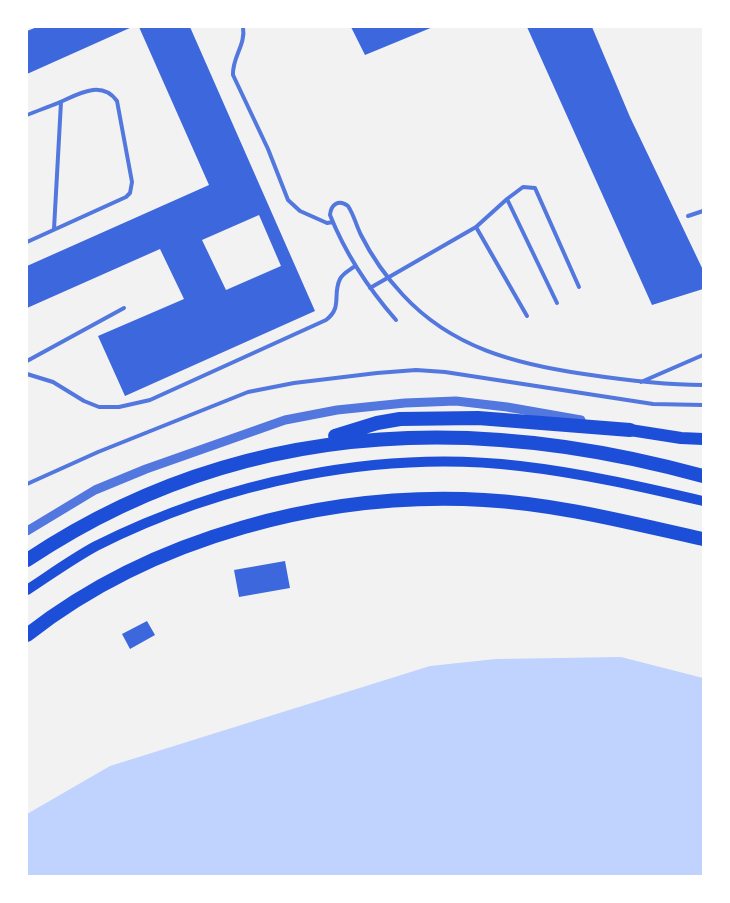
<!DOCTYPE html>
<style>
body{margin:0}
#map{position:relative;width:730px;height:903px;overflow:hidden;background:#f2f2f2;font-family:Manrope,sans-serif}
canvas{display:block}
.frame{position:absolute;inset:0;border:28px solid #fff;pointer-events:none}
</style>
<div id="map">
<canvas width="730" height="903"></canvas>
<div class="frame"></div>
</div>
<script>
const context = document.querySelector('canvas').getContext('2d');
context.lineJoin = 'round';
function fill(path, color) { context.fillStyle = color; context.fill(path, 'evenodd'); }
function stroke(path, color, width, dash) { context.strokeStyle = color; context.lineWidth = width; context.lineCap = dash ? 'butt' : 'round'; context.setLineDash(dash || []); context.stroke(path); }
const water = new Path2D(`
 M 621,657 L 703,678 L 703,876 L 27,876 L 27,814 L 110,766 L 430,666 L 496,659 Z`);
const building = new Path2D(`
 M 37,27 L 132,27 L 27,74 L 27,31 Z
 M 139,27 L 190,27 L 315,311 L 125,396 L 98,336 L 184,299 L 160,249 L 27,308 L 27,266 L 209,185 ZM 259,215 L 281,266 L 226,290 L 202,240 Z
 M 351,27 L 433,27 L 365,55 Z
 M 527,27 L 592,27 L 630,117 L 703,270 L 703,289 L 652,305 Z
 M 285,561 L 290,588 L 239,597 L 234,570 Z
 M 147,621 L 155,635 L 130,649 L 122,634 Z`);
const service = new Path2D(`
 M 243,27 C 246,45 232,57 233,75 L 268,149 L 288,200 L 300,211 L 327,223 L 333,222
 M 27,115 C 37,111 48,107 58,103 C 77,95 101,79 117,101 L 132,182 L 130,193 L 126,197 L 27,242
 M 507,199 L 557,303
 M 688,216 L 703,211
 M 476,227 L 527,316
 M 54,229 L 61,102
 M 370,288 L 476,227 L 507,199 L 523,187 L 535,188 L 579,287
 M 396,320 C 368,288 346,255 330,215 C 331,204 339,199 348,206 C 354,215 356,225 361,235 C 372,257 387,278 403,295 C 452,348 516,364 584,374 C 624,380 663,385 703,385
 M 27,361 L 124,308
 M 27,374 L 53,382 L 84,401 L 99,407 L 119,407 L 150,400 L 326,320 C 343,307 332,295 340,279 C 343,273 350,270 355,266
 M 641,382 L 703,355
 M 27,484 L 98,452 L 248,392 L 294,383 L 377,373 L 416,370 L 445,372 L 653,404 L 703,405`);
const tertiary = new Path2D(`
 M 27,531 L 95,490 L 146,469 L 285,420 L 337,410 L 405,403 L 456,401 L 507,407 L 581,420`);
const secondary = new Path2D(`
 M 27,590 C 50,575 72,559 96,546 C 223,482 378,449 520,466 C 581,473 643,487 703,501`);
const trunk = new Path2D(`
 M 630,430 L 681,438 L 703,439`);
const motorway = new Path2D(`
 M 335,436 L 377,423 L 400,419 L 478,418 L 630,430
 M 27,560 C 235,421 467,411 703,476
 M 27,635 C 152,537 326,491 484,500 C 558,504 630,523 703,539`);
fill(water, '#bfd3fe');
fill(building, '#3d67dc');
stroke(service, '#5277de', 4);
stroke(tertiary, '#5277de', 9);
stroke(secondary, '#1d4ed8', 10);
stroke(trunk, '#1d4ed8', 12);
stroke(motorway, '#1d4ed8', 14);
</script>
